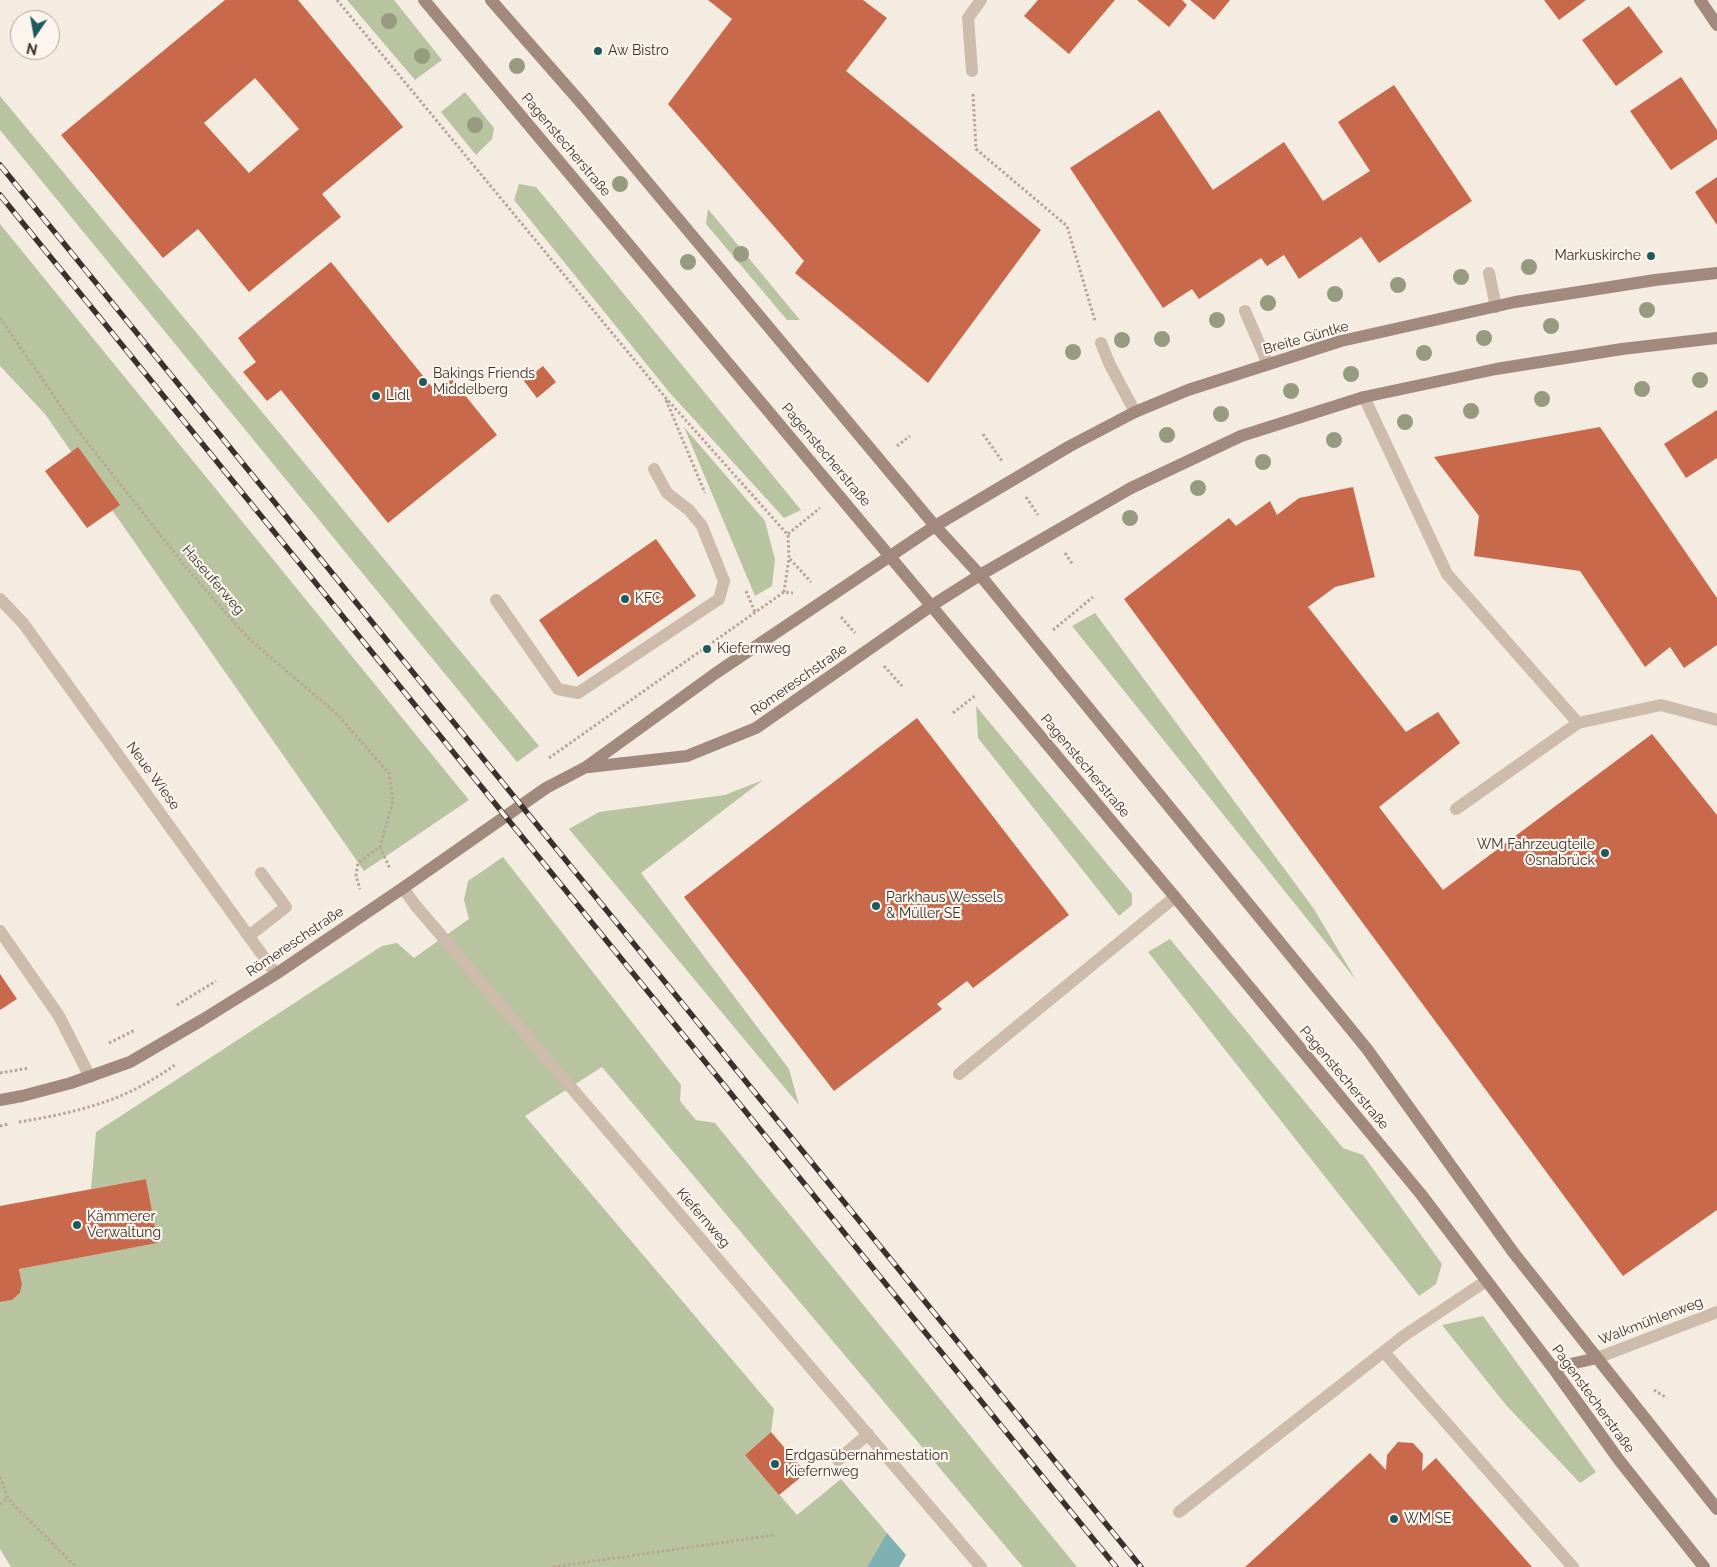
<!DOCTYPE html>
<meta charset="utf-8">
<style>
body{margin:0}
#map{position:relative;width:1717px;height:1567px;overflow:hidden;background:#f4ebe1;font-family:Raleway,sans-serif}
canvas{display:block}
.north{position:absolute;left:10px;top:10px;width:50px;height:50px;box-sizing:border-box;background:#fbf5ee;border:1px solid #aea6a0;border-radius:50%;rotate:192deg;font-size:14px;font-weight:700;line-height:20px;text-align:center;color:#3b302b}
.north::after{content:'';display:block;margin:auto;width:18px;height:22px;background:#1f5a5e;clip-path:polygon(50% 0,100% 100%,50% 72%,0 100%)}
</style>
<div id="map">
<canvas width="1717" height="1567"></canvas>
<div class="north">N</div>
</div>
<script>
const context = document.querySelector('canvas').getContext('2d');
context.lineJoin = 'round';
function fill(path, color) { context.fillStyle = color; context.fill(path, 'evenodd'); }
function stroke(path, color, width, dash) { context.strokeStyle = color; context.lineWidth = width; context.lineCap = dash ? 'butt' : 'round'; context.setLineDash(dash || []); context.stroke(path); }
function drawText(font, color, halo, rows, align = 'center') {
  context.font = font + ' Raleway,sans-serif'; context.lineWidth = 4.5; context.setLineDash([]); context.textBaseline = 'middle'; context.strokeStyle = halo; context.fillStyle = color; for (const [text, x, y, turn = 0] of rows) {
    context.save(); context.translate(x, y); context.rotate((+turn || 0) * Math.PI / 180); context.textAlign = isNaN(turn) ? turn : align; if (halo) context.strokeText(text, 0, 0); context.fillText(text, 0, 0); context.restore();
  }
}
const green = new Path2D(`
 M 347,0 L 394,0 L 442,60 L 415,80 Z
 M 465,92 L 494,128 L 492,139 L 476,155 L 441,112 Z
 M 0,96 L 539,746 L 517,762 L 0,130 Z
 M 519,184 L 536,187 L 801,510 L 784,518 L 669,392 L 514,200 Z
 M 708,209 L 800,320 L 787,320 L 706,224 Z
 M 0,224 L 469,800 L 364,871 L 45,414 L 0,366 Z
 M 684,427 L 765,521 L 775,560 L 772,586 L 755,596 Z
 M 1095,613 L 1314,909 L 1356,980 L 1072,626 Z
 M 976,706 L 1132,894 L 1132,905 L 1119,916 L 978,738 Z
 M 763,780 L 641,873 L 789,1069 L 799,1105 L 569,829 L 599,812 L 725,795 Z
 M 503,857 L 681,1085 L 680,1101 L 696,1120 L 715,1123 L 1077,1567 L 1023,1567 L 602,1067 L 525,1116 L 774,1409 L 771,1432 L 745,1455 L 797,1515 L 841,1479 L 887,1533 L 867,1567 L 11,1567 L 0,1549 L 0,1302 L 12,1300 L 20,1293 L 22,1284 L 19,1269 L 158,1243 L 146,1179 L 91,1189 L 96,1132 L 382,946 L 397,943 L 414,958 L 469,919 L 464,900 L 468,881 Z
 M 1170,939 L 1343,1148 L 1363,1155 L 1442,1264 L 1436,1284 L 1419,1296 L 1148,952 Z
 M 1483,1316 L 1596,1472 L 1580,1483 L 1506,1405 L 1442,1325 Z`);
const water = new Path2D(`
 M 887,1533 L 906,1555 L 899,1567 L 867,1567 Z`);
const building = new Path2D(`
 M 225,0 L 298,0 L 403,127 L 322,194 L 341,217 L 249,292 L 198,229 L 163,258 L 61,135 ZM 255,78 L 299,129 L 249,173 L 204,123 Z
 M 708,0 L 863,0 L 887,18 L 846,71 L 1041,230 L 928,383 L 795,273 L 804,261 L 668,104 L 732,19 Z
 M 1038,0 L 1115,0 L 1069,54 L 1024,16 Z
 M 1137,0 L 1182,0 L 1187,5 L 1169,27 Z
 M 1190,0 L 1230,0 L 1214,20 Z
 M 1544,0 L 1586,0 L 1559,20 Z
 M 1629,6 L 1663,52 L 1616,86 L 1582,40 Z
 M 1681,77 L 1717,130 L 1717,139 L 1671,170 L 1630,111 Z
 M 1394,85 L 1472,201 L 1379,263 L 1361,237 L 1299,279 L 1284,255 L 1267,266 L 1261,258 L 1199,299 L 1192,289 L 1163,308 L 1070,168 L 1159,110 L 1213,190 L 1284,142 L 1323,201 L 1370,171 L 1338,122 Z
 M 1717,177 L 1717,225 L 1695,192 Z
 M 331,262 L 436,392 L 452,379 L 497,435 L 388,523 L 281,390 L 267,401 L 243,372 L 256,362 L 238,338 Z
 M 543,366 L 556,382 L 537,398 L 524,381 Z
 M 1717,410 L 1717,458 L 1686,478 L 1664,444 Z
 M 1600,427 L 1717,598 L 1717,645 L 1684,668 L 1670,647 L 1645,667 L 1580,571 L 1474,556 L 1479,516 L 1434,457 Z
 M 78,447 L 120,505 L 87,528 L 45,471 Z
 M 1353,487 L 1375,577 L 1335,587 L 1308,607 L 1406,732 L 1438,712 L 1460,743 L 1379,807 L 1443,890 L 1652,734 L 1717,815 L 1717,1210 L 1623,1276 L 1124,599 L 1229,518 L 1236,526 L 1270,501 L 1277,515 L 1299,498 Z
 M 656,539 L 696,596 L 578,677 L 539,620 Z
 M 917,718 L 1069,915 L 973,988 L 967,981 L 937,1004 L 942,1009 L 834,1091 L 684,897 Z
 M 0,974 L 17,999 L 0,1010 Z
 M 146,1179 L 158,1243 L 19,1269 L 22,1284 L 20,1293 L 12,1300 L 0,1302 L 0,1206 Z
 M 771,1432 L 806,1473 L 779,1495 L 745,1455 Z
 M 1398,1442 L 1413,1443 L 1423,1454 L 1422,1471 L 1436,1458 L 1532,1567 L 1245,1567 L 1370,1453 L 1386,1470 L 1387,1455 Z`);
const path = new Path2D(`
 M 337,0 L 665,397 L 788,535 L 789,558 L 784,592
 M 973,94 L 976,149 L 1067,226 L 1095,321
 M 0,318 L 76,428 L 184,565 L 248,638 L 338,715 L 389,773 L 393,801 L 380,847 L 358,863 L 356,876 L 360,889
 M 666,400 L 705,493
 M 983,434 L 1002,461
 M 897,446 L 910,436
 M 1026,497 L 1038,515
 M 788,534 L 820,508
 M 1065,553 L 1073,565
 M 790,559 L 811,582
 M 746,591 L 755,612
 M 841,617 L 855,633
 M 1053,630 L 1093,597
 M 884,666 L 902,686
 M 953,713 L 976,695
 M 549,758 L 784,592 L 793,593
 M 380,847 L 390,869
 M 177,1005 L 216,981
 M 109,1043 L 135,1030
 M 0,1073 L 29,1068
 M 19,1122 C 61,1115 105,1106 143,1085 C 154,1079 165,1072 175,1065
 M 0,1126 L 8,1124
 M 1654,1390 L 1667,1398
 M 0,1477 L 8,1499 L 76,1567
 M 0,1504 L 8,1499
 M 553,1567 L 775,1535`);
const lane = new Path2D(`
 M 1489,273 L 1496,307
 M 1245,311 L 1268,364
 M 1101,343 L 1110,365 L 1135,412
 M 1364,397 L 1447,574 L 1578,723 L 1456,809
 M 0,599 L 23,623 L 276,974
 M 496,600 L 558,689 L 578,693 L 719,599 L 724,581 L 702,526 L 689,510 L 667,493 L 654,469
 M 1578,723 L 1661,705 L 1717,720
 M 0,931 L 59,1016 L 90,1077
 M 250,935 L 286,907 L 261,873
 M 959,1074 L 1175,897
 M 1384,1352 L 1573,1567
 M 838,1460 L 868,1434
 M 1179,1512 L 1405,1335 L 1486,1281`);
const street = new Path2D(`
 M 972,71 L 968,18 L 981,0
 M 403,888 L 416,906 L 981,1567
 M 1597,1358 L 1717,1312`);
const secondary = new Path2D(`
 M 424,0 L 1175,897 L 1420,1193 L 1553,1368 L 1619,1460 L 1704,1567
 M 491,0 L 583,105 L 935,526 L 980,575 L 1367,1049 L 1513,1252 L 1717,1509
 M 1700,0 L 1717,25
 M 589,767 L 687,756 L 756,728 L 931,606 L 980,575 L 1131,488 L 1241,436 L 1364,397 L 1496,369 L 1622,349 L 1717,338
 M 0,1100 L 22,1096 L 71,1083 L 130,1062 L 202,1020 L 276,974 L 403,888 L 546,788 L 586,767 L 716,673 L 935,526 L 1070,446 L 1135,412 L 1188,390 L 1341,341 L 1515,302 L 1655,280 L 1717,273
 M 1553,1368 L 1597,1358`);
const rail = new Path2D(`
 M 0,165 L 1141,1567
 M 0,195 L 1116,1567`);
const trees = [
 [389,21],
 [422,56],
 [517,66],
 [475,125],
 [620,184],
 [741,254],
 [688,262],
 [1529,267],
 [1461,277],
 [1398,285],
 [1335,294],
 [1268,303],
 [1647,310],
 [1217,320],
 [1551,326],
 [1484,338],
 [1162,339],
 [1122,340],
 [1073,352],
 [1424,353],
 [1351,374],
 [1700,380],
 [1642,389],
 [1291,391],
 [1542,399],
 [1471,411],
 [1221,414],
 [1405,422],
 [1167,435],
 [1334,440],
 [1263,462],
 [1198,488],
 [1130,518]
];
const markers = [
 [598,51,5,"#1f5a5e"],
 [1651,256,5,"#1f5a5e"],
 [423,382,5,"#1f5a5e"],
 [376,396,5,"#1f5a5e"],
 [625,599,5,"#1f5a5e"],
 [707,649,5,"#1f5a5e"],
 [1605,853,5,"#1f5a5e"],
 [876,906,5,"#1f5a5e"],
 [77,1225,5,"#1f5a5e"],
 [775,1464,5,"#1f5a5e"],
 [1394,1519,5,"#1f5a5e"]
];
const poiNames = [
 ["Aw Bistro",608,51],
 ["Markuskirche",1641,256,"right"],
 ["Bakings Friends",433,374],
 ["Middelberg",433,390],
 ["Lidl",386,396],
 ["KFC",635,599],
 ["Kiefernweg",717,649],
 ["WM Fahrzeugteile",1595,845,"right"],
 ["Osnabrück",1595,861,"right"],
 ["Parkhaus Wessels",886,898],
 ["& Müller SE",886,914],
 ["Kämmerer",87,1217],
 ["Verwaltung",87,1233],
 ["Erdgasübernahmestation",785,1456],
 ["Kiefernweg",785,1472],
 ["WM SE",1404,1519]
];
const streetNames = [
 ["Pagenstecherstraße",566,145,50],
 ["Breite Güntke",1306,338,-16],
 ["Pagenstecherstraße",826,455,50],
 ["Haseuferweg",213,580,49],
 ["Römereschstraße",799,680,-35],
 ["Pagenstecherstraße",1085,766,50],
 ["Neue Wiese",153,776,54],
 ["Römereschstraße",295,942,-34],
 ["Pagenstecherstraße",1344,1078,50],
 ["Kiefernweg",703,1218,49],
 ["Walkmühlenweg",1651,1321,-21],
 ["Pagenstecherstraße",1593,1399,54]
];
fill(green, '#b8c4a0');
fill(water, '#7fb0b2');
fill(building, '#c8694b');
stroke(path, '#b9a596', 3, [2.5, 2.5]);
stroke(lane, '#cdbbac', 12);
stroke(street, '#cdbbac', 12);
stroke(secondary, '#a18a7d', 12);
stroke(rail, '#3b302b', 5.5);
stroke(rail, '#fbf5ee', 4, [11]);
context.fillStyle = '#969b7f';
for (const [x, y] of trees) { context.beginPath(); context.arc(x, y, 8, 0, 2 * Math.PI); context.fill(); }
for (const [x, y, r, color] of markers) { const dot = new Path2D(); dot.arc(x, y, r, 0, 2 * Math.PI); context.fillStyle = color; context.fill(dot); stroke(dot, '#fbf5ee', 2); }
drawText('14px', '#3b302b', '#fbf5ee', poiNames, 'left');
drawText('14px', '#3b302b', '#fbf5ee', streetNames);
</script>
